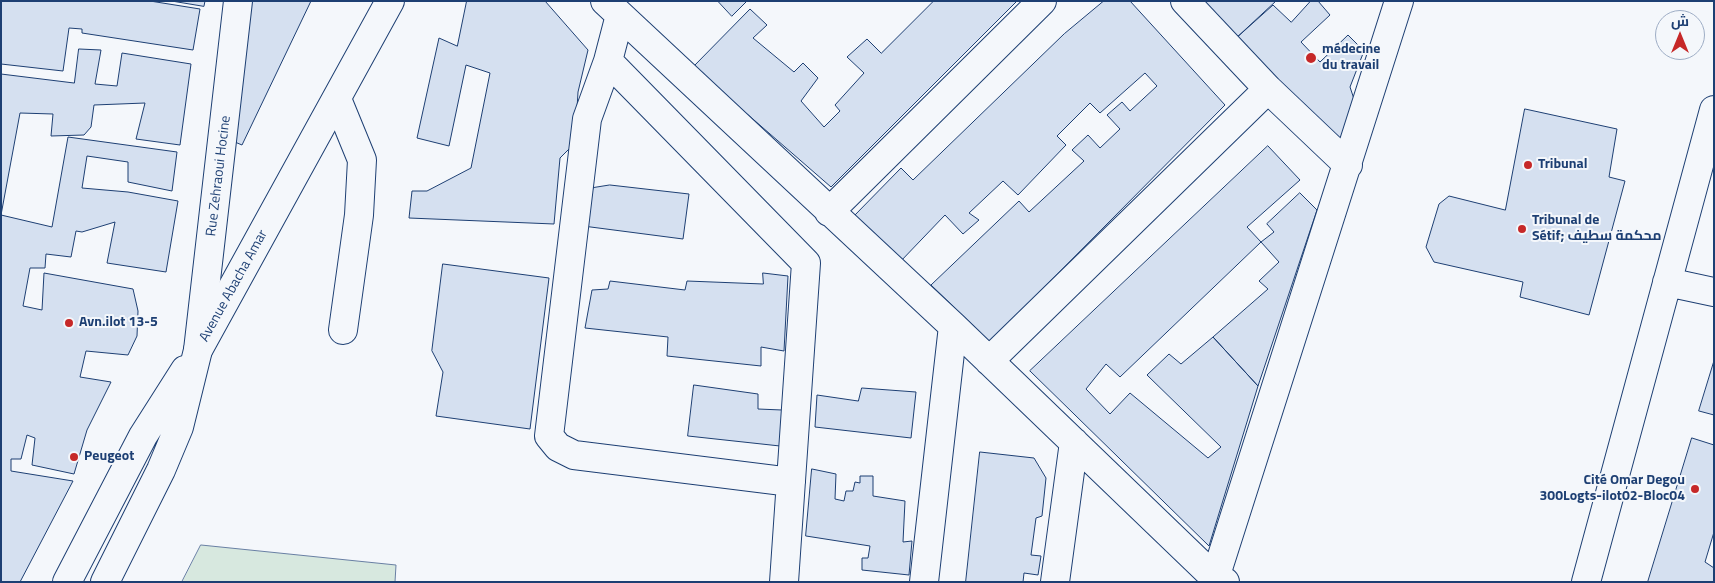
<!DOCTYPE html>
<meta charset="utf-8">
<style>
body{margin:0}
#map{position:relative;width:1715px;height:583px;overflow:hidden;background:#f4f7fb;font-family:"Titillium Web",Cairo,sans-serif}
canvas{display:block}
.frame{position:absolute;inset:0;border:2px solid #1d3f73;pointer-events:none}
.north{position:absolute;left:1655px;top:10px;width:50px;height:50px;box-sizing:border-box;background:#f4f7fb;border:1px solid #9eadc5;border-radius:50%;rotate:0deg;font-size:14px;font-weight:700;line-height:20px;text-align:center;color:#1d3f73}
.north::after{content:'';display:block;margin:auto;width:18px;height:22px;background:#c62828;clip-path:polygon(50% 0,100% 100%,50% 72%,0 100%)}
</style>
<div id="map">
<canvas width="1715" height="583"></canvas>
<div class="frame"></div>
<div class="north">ش</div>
</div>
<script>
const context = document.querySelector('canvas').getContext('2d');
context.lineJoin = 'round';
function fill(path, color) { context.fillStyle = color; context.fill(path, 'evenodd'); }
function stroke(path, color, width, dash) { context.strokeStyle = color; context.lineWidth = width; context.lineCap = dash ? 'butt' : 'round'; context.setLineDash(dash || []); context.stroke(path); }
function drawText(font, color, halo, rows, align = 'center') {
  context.font = font + ' "Titillium Web",Cairo,sans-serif'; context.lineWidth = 4; context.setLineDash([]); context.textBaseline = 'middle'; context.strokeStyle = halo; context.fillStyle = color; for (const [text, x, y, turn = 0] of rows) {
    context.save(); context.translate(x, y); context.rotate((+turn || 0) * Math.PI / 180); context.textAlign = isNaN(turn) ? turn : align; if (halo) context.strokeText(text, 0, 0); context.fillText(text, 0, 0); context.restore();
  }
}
const green = new Path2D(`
 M 201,545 L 396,565 L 395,582 L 182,582 Z`);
const building = new Path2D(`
 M 1,1 L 150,1 L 200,9 L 193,50 L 82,33 L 82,29 L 69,28 L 63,71 L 1,64 Z
 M 172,1 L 205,1 L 204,6 Z
 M 248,1 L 311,1 L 242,145 L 223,137 Z
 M 467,1 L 545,1 L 588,50 L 578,92 L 575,143 L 560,158 L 554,224 L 409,218 L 412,191 L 427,191 L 471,168 L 490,73 L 466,65 L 449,146 L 417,138 L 439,38 L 457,46 Z
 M 718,1 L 747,1 L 732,16 Z
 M 934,1 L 1017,1 L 831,187 L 693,67 L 750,9 L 767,25 L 753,38 L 794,72 L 803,63 L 818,78 L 801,101 L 824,127 L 840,111 L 835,105 L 864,73 L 847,57 L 867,39 L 881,53 Z
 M 1104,1 L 1130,1 L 1225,105 L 990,342 L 931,285 L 1019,201 L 1029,212 L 1084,161 L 1072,150 L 1088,135 L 1100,148 L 1120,129 L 1107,115 L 1122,102 L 1130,111 L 1157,86 L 1145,73 L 1100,113 L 1090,103 L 1057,136 L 1066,145 L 1018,195 L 1003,181 L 969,213 L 979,220 L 963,234 L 945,215 L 899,263 L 853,217 L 901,168 L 913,180 L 1064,34 Z
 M 1198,1 L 1276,1 L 1234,40 Z
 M 1311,1 L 1318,1 L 1330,15 L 1301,42 L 1320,62 L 1348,35 L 1364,51 L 1350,87 L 1354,99 L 1339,143 L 1234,40 L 1273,5 L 1291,22 Z
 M 79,49 L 101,50 L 95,84 L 117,86 L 122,53 L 191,64 L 180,145 L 136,139 L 145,103 L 94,105 L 91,127 L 84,135 L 51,136 L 53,114 L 20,113 L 1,215 L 52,227 L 68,137 L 177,152 L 172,191 L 128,182 L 128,162 L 87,156 L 82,188 L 128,192 L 178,201 L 166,272 L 107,263 L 115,222 L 82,232 L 76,231 L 71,257 L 46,254 L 45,268 L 30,268 L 23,306 L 42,310 L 44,273 L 133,289 L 138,311 L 137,336 L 128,355 L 86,351 L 80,377 L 111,382 L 87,430 L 74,474 L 32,465 L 35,438 L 27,435 L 21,459 L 11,459 L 11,471 L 73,481 L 20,582 L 1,582 L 1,74 L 74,83 Z
 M 1525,109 L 1617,129 L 1609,177 L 1625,181 L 1589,315 L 1520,297 L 1523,282 L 1434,262 L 1426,247 L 1439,204 L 1449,196 L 1505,210 Z
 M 1268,146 L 1300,180 L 1247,227 L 1261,242 L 1120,377 L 1106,364 L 1086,389 L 1110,414 L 1130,393 L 1208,458 L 1221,447 L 1147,375 L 1169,354 L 1181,364 L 1213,337 L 1258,386 L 1209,546 L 1030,371 Z
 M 610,185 L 689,194 L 683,239 L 583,226 L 593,188 Z
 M 1300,193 L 1317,210 L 1258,386 L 1213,337 L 1268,289 L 1259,281 L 1279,262 L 1261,242 L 1274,232 L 1267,224 Z
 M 443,264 L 549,278 L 530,429 L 436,416 L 443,372 L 432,351 Z
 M 763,273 L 788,276 L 784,351 L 761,347 L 761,366 L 667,356 L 668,337 L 585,328 L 592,290 L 608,289 L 610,281 L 685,290 L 687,281 L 763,284 Z
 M 1714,361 L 1714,415 L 1699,411 Z
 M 694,385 L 758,394 L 758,409 L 782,410 L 780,446 L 688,436 Z
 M 862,388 L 916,392 L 911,438 L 815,427 L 817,395 L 858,401 Z
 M 1692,438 L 1714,445 L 1714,532 L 1705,562 L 1714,568 L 1714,582 L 1648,582 Z
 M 980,452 L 1034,458 L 1046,478 L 1042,516 L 1036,518 L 1031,555 L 1041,556 L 1038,575 L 1024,573 L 1023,582 L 966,582 Z
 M 812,469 L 836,474 L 835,499 L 844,501 L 846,491 L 853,491 L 855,482 L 860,483 L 860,476 L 873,476 L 873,496 L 905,501 L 903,542 L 912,541 L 909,575 L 862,570 L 862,558 L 868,558 L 870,546 L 806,536 Z`);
const minor = new Path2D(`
 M 605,1 L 953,326 L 1215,578 L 1225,582
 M 1185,1 L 1268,89 L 1348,165
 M 620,15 L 608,61 L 806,263 L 784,582
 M 608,61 L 587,119 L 549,436 L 558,447 L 574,455 L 791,482
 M 337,99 L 362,160 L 359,215 L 343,330
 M 829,212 L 1042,1
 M 1667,282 L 1714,292
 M 198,350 L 238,1
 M 989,361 L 1268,89
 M 1215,578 L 1399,1
 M 924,582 L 953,326
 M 1055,582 L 1074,442
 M 1586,582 L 1714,110`);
const major = new Path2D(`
 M 67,582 L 143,436 L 185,370
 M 105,582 L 161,470 L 179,427 L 198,350 L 390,1`);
const markers = [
 [1311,58,6,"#c62828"],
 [1528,165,5,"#c62828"],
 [1522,229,5,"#c62828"],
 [69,323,5,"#c62828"],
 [74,457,5,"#c62828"],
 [1695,489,5,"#c62828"]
];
const poiNames = [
 ["médecine",1322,50],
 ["du travail",1322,66],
 ["Tribunal",1538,165],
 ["Tribunal de",1532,221],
 ["Sétif; محكمة سطيف",1532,237],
 ["Avn.ilot 13-5",79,323],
 ["Peugeot",84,457],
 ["Cité Omar Degou",1685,481,"right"],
 ["300Logts-ilot02-Bloc04",1685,497,"right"]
];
const streetNames = [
 ["Rue Zehraoui Hocine",219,176,-83],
 ["Avenue Abacha Amar",234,286,-61]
];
fill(green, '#d7e8df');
stroke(green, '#687fa3', 1);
fill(building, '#d5e0f0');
stroke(building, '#1d3f73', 1);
stroke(minor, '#1d3f73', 30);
stroke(major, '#1d3f73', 30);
stroke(minor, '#f4f7fb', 28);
stroke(major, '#f4f7fb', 28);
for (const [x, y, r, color] of markers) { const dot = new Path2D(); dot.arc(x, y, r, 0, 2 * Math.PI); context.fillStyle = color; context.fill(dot); stroke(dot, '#f4f7fb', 2); }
drawText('bold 14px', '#1d3f73', '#f4f7fb', poiNames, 'left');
drawText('14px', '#1d3f73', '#f4f7fb', streetNames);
</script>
